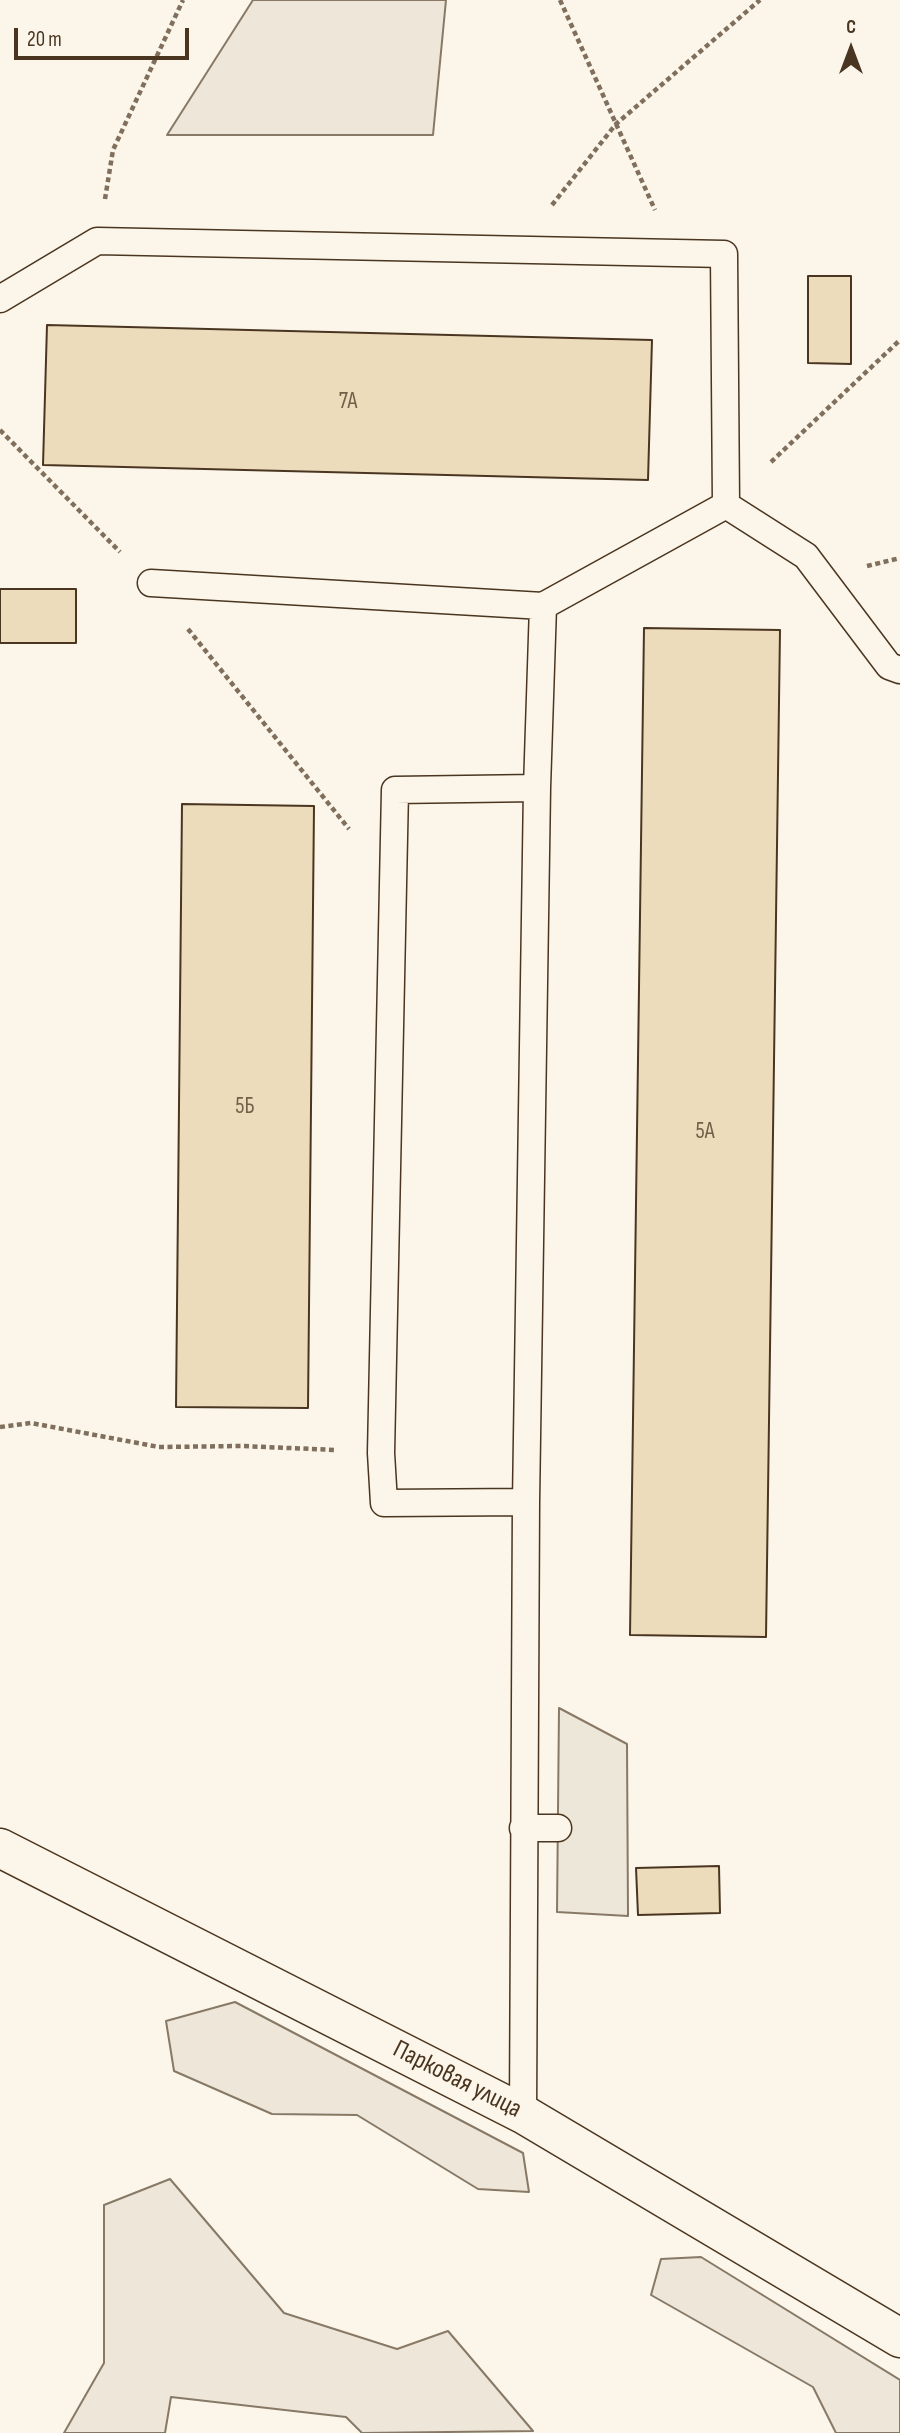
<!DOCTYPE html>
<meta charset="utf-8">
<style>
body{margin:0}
#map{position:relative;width:900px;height:2433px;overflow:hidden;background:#fbf6e9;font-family:"Sofia Sans Condensed",sans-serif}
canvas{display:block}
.north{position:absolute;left:816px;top:14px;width:70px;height:70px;-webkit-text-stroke:5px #fbf6e9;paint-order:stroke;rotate:0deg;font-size:19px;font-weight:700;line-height:28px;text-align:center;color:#4a3520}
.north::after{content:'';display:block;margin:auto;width:24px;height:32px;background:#4a3520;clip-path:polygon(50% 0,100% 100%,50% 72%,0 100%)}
.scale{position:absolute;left:14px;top:28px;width:175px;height:32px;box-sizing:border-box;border:4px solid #4a3520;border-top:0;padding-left:9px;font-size:21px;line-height:24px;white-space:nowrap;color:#4a3520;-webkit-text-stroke:5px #fbf6e9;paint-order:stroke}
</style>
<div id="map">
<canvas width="900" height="2433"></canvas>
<div class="north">С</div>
<div class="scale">20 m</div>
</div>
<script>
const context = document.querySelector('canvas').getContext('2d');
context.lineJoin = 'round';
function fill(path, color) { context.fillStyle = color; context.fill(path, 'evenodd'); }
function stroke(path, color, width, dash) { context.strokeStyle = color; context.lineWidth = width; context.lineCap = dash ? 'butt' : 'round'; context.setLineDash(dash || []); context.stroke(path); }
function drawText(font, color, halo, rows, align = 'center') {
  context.font = font + ' "Sofia Sans Condensed",sans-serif'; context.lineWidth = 5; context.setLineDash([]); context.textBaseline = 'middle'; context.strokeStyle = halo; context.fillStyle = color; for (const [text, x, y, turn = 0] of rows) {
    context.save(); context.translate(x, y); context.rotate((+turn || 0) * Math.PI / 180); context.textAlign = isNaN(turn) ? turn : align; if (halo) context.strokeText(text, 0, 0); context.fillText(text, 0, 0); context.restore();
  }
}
const green = new Path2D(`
 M 253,0 L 446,0 L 433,135 L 167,135 Z
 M 235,2002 L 523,2153 L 529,2192 L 478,2189 L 357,2115 L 272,2114 L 174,2071 L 166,2021 Z
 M 170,2179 L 284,2313 L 397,2349 L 448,2331 L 533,2431 L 362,2433 L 346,2417 L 171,2397 L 165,2433 L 64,2433 L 104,2363 L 104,2205 Z
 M 701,2257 L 900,2380 L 900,2433 L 836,2433 L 813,2387 L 651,2295 L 661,2259 Z`);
const parking = new Path2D(`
 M 559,1708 L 627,1744 L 628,1916 L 557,1912 Z`);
const building = new Path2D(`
 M 808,276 L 851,276 L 851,364 L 808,363 Z
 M 47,325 L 652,340 L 648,480 L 43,465 Z
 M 0,589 L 76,589 L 76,643 L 0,643 Z
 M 644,628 L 780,630 L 766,1637 L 630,1635 Z
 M 182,804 L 314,806 L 308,1408 L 176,1407 Z
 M 719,1866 L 720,1913 L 638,1915 L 636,1868 Z`);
const path = new Path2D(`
 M 560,0 L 655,210
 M 105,199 L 113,150 L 183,0
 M 552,205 L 616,124 L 760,0
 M 0,430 L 120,552
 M 771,462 L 900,340
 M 867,566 L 900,558
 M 188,629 L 349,829
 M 0,1427 L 31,1423 L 159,1447 L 242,1446 L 336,1450`);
const service = new Path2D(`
 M 0,299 L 97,241 L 724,254 L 726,505
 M 726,505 L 806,556 L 889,666 L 900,670
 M 151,583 L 543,606 L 726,505
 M 526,1502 L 384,1503 L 381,1453 L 395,790 L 537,788
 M 523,1828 L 558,1828
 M 523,2114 L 526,1502 L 537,788 L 543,606`);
const minor = new Path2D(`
 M 0,1848 L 523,2114 L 900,2338`);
const numberNames = [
 ["7А",348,402],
 ["5Б",245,1107],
 ["5А",705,1132]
];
const streetNames = [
 ["Парковая улица",457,2080,27]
];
fill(green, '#ede6d9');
stroke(green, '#887966', 2);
fill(parking, '#ede7d9');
stroke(parking, '#887966', 2);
fill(building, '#ecdcbc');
stroke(building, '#4a3520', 2);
stroke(service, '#4a3520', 29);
stroke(minor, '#4a3520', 41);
stroke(path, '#7f6f5c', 4.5, [5, 3.5]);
stroke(service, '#fbf6e9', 26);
stroke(minor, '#fbf6e9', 38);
drawText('23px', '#725f47', null, numberNames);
drawText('26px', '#4a3520', '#fbf6e9', streetNames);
</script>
